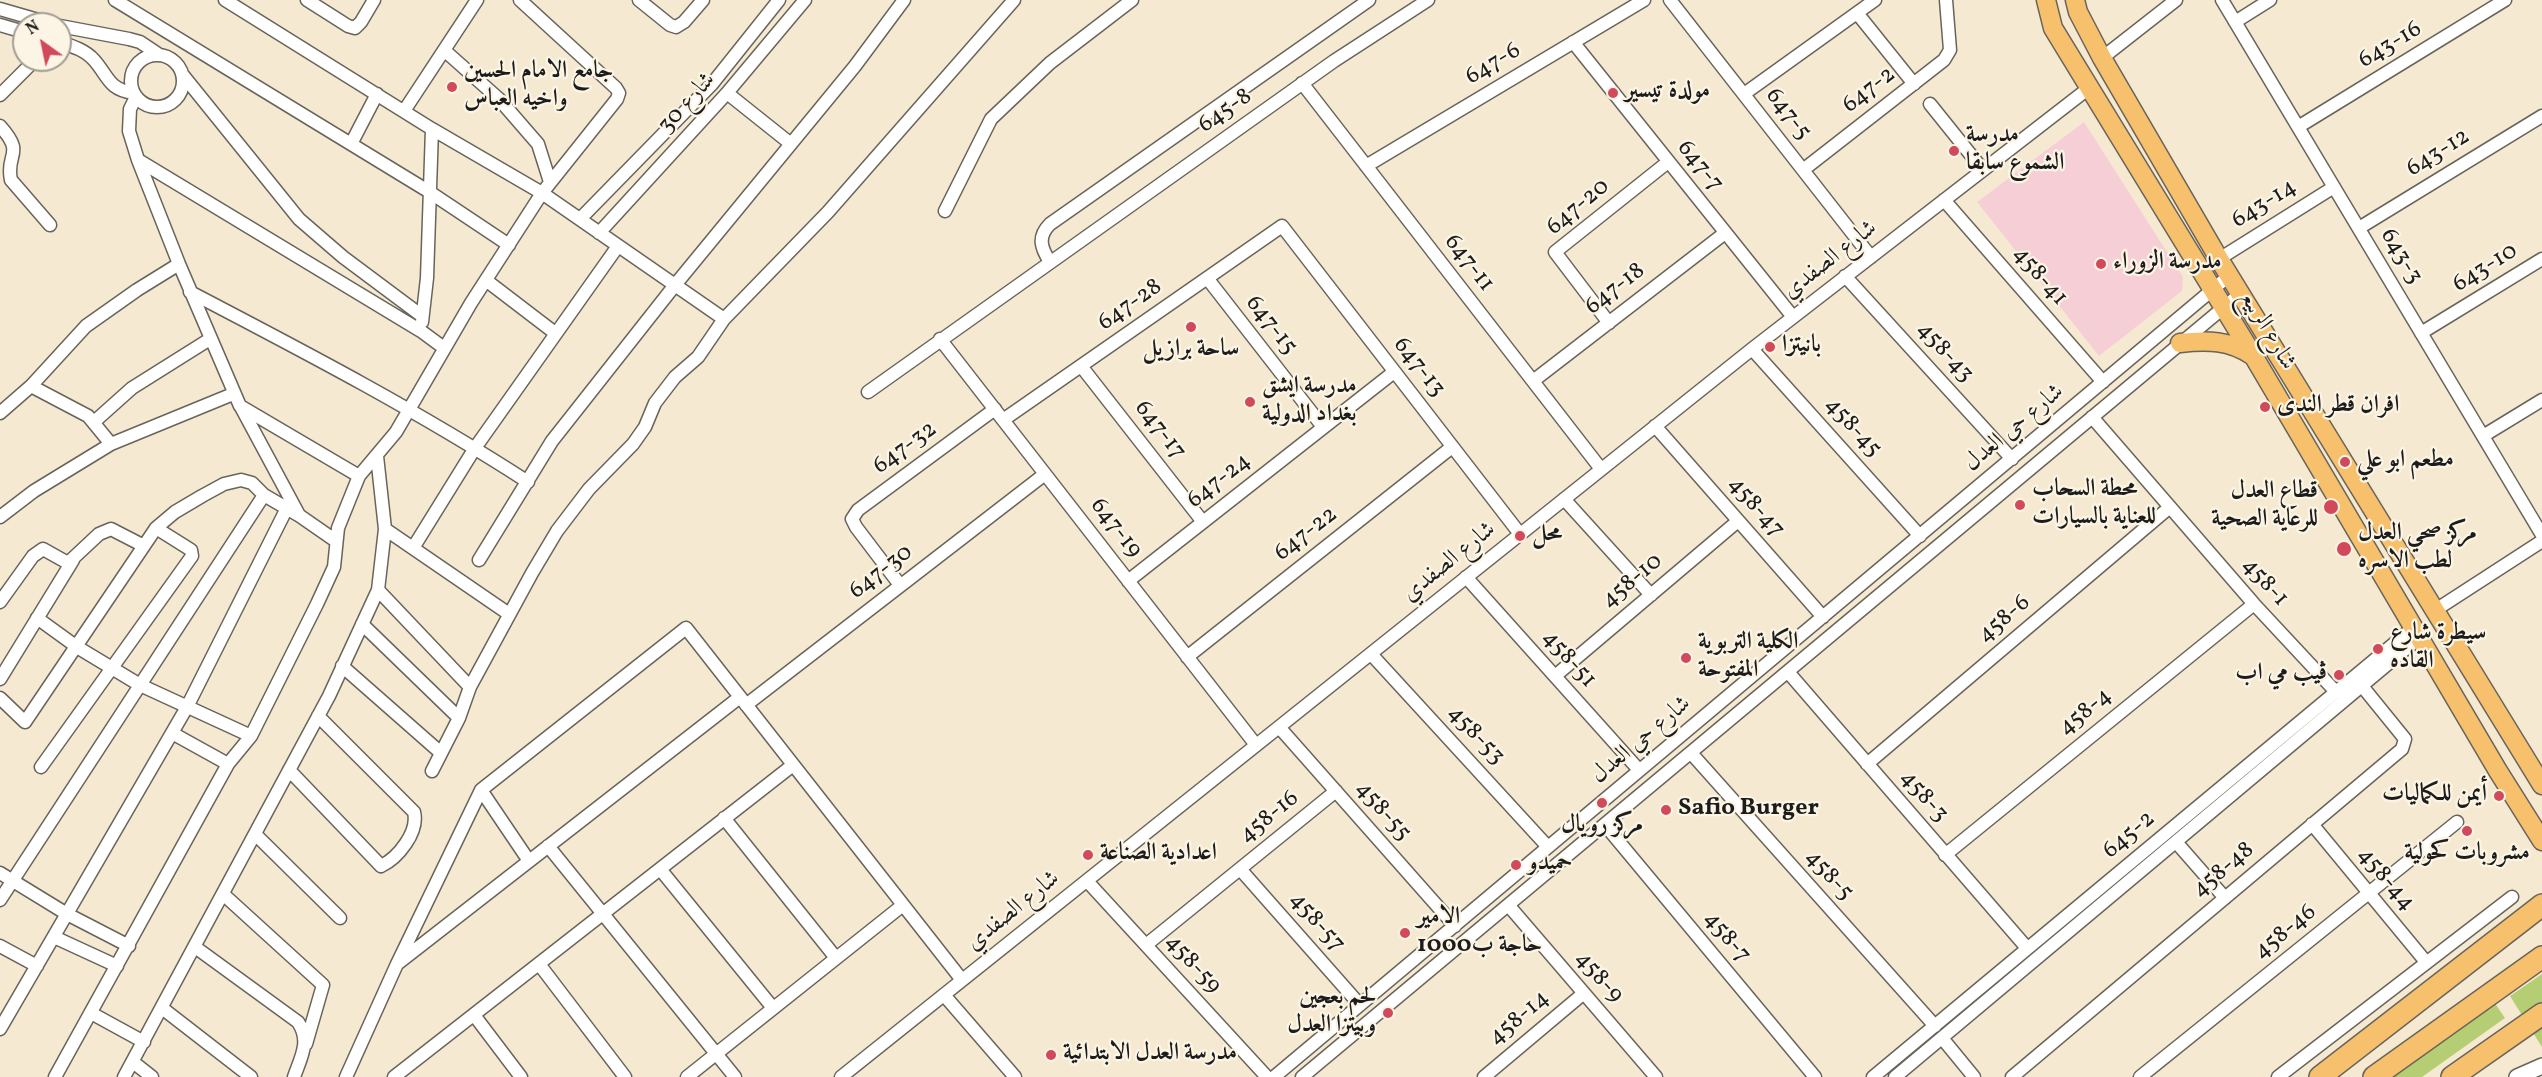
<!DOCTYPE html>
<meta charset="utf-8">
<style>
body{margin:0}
#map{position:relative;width:2542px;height:1077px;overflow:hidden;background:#f5ead1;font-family:Vollkorn,serif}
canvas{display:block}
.north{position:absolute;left:12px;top:12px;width:60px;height:60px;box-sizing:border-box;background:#fcf5e5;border:2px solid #a29e95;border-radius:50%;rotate:327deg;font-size:16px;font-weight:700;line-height:24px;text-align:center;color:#1c1c1c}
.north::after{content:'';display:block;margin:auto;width:21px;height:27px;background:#d1495b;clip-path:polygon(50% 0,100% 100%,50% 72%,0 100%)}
</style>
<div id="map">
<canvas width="2542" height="1077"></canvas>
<div class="north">N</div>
</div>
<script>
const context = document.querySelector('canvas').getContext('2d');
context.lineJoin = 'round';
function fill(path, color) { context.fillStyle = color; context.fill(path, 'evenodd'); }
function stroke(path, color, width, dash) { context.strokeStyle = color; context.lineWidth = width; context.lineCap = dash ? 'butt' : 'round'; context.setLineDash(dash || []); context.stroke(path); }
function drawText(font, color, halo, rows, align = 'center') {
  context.font = font + ' Vollkorn,Amiri,serif'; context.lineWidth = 4.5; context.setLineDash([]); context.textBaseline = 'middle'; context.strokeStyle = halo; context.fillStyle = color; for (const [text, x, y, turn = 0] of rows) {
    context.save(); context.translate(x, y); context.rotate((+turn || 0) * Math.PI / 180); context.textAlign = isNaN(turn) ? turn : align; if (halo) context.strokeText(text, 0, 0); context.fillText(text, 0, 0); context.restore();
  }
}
const built = new Path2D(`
 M 2084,122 L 2183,277 L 2182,291 L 2099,356 L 1977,202 Z`);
const green = new Path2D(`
 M 2542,974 L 2542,1047 L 2510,996 Z
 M 2492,999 L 2505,1018 L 2422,1077 L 2383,1077 Z`);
const minor = new Path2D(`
 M 115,0 L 428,191 L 509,245
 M 225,0 L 432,129 L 542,193 L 724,319
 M 307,0 L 348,26 L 355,28 L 361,22 L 374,0
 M 639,0 L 670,25 L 676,27 L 684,22 L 703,0
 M 1670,0 L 1871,257
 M 2222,0 L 2542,535
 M 0,9 L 52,24
 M 1857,13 L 1914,84
 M 2235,22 L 2270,0
 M 0,25 L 24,32
 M 60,26 L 129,39 L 140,42 L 158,54
 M 60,42 C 72,46 85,50 94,60 C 109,77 108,89 133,93
 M 1573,42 L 1793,317
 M 444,50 L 499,99 L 538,144 L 550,182
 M131 81a26 26 0 1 1 52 0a26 26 0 1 1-52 0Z
 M 2102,58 L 2176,0
 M 182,74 L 299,219 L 343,257 L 422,316
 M 1302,83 L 1601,469
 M 727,93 L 791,144
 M 1744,94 L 1875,0
 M 0,95 L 35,60
 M 136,97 L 130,109 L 129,131 L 138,160 L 179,264 L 240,406 L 359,476
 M 1930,104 L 1983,170
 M 404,111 L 477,0
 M 0,126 C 26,155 5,153 11,180 L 50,225
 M 2298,127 L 2505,0
 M 351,144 L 377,94
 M 138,160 L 421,331 L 444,348
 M 1366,166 L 1644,0
 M 1803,170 L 1944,60 L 1950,50 L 1946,0
 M 1944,200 L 2103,382
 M 945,211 L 991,119 L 1050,63 L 1132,0
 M 580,219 L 712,84 L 779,0
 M 2359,228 L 2542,116
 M 599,233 L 727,93 L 805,0
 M 2219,259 L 2334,187
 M 1050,262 C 1041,248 1037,237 1050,224 L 1369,0
 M 1845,276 L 2012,459
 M 1207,278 L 1323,427
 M 487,281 L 555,333
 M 190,292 C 305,352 420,412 528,482
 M 422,322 L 427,278 L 432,129
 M 1609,323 L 1555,252 L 1668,162
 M 2421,333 L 2542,259
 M 940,339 L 1256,745
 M 1752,349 L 1920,536
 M 1081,366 L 1203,522
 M 1533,381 L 1725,233
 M 31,386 L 88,416 L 111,444
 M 868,392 L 1334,61 L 1428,0
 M 242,409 L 299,515
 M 0,413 L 31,386 L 86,326 L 137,290 L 179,264
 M 2092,417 L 2254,604 L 2336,692
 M 1003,420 L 1282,226 L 1520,534
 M 94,422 L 132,388 L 210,339
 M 1655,426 L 1823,617
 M 2483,436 L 2542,400
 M 1564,499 L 1651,595
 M 0,517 L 34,491 L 111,444 L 233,394
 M 385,529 L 509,614
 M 413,548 L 475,448 L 618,246
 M 479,560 L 552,441 L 675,285 L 855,66 L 904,0
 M 1466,577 L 1639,770
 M 1128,581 L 1394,372
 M 900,585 L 856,527 L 852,519 L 858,510 L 995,409
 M 378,590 L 470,687
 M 0,602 L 33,556 L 43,549 L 68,563 L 99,534 L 111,529 L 144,546
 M 2434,611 L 2542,541
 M 37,618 L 77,647 L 140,685 L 251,736
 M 362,624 L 459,718
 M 1371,654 L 1548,847
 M 1187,657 L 1452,447
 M 342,666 L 441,753
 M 1788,672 L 2027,948
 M 1555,676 L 1738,521
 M 0,679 L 73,560
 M 0,698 L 25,722 L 156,528 L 175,512 L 202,496 L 224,484 L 241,480 L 252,483 L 264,495 L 300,516 L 336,541
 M 746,705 L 1045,474
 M 1279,727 L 1455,926
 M 172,733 L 228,764
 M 1691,753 L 1935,1026
 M 1867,764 L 2170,507
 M 41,767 L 192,556 L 191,550 L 156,528
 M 289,770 L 381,866 C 398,858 419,832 414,812 L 318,716
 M 432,771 L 459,718 L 470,687 L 532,573 L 557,531 L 589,489 L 633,444 L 645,427 L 655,403 L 675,377 L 698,357 L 724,319 L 828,212 L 1014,0
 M 724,818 L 836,958
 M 2312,824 L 2426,962
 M 1605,825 L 1815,1077
 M 255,834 L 340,918
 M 2176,842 L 2225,898
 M 548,846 L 735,1077
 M 1945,855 L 2254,604
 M 529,861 L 481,790 L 686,628 L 962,980
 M 660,869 L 773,1008
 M 1240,869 L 1360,1005
 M 0,873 L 67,914 L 129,946
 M 1087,881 L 1267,1077
 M 223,894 L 323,985 L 306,1044
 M 0,900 L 264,495
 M 1509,906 L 1656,1077
 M 54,937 L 117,966
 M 1146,945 L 1336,791
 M 0,946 L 37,966
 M 195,947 L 298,1022 C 311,1041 301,1057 294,1077
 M 397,964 L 740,697
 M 539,964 L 625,1077
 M 944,995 L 1015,1077
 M 162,1008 L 251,1077
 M 91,1013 L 144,1042
 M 474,1015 L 521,1077
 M 0,1029 L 187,707 L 287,508
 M 1942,1038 L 1974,1077
 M 133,1062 L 152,1077
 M 55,1077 L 228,764 L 251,736 L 317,604 L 334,567 L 338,528 L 359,476 L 396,432 L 471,303 L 542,193 L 617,99 L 619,93 L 616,88 L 520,0
 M 124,1077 L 329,696 L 378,590 L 385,529 L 377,456
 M 346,1077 L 397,964 L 481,790
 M 394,1077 L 793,765
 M 687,1077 L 903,905
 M 841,1077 L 1752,349 L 2089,88
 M 1274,1077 L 2230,275
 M 1302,1077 L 2241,293
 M 1484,1077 L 1584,993
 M 1873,1077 L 2414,627
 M 1895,1077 L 2420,637
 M 2012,1077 L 2402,749 L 2405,739 L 2362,686
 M 2140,1077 L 2457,822
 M 2278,1077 L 2512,897`);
const tertiary = new Path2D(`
 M 2517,1077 L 2542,1066`);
const primary = new Path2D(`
 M 2046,0 L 2053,28 L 2254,357 L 2498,771 L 2542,841
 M 2075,0 L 2078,12 L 2102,58 L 2219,259 L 2542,785
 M 2180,343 C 2207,340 2230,340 2253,356`);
const motorway = new Path2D(`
 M 2320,1077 L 2542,905
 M 2374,1077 L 2542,957
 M 2452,1077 L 2542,1014`);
const markers = [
 [452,87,6,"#d1495b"],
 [1613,93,6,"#d1495b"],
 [1954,151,6,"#d1495b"],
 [2101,264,6,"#d1495b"],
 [1191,327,6,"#d1495b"],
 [1770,347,6,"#d1495b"],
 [1250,402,6,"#d1495b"],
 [2265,407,6,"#d1495b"],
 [2345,462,6,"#d1495b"],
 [2020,505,6,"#d1495b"],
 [2331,507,8,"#d1495b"],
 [1520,536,6,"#d1495b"],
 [2344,549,8,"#d1495b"],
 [2378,649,6,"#d1495b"],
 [1686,658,6,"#d1495b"],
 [2339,675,6,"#d1495b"],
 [2499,796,6,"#d1495b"],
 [1602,803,6,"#d1495b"],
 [1666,810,6,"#d1495b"],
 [2467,831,6,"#d1495b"],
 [1088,855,6,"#d1495b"],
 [1516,865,6,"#d1495b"],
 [1405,933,6,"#d1495b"],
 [1388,1013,6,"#d1495b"],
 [1051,1055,6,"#d1495b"]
];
const streetNames = [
 ["643-16",2391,46,-31],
 ["647-6",1494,65,-31],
 ["647-2",1870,91,-38],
 ["شارع 30",688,104,-48],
 ["645-8",1226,112,-35],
 ["647-5",1787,115,52],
 ["643-12",2439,154,-32],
 ["647-7",1699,167,51],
 ["643-14",2265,205,-32],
 ["647-20",1579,208,-40],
 ["643-3",2400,257,59],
 ["شارع الصفدي",1831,261,-38],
 ["647-11",1468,264,52],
 ["643-10",2486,269,-32],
 ["458-41",2039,277,49],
 ["647-18",1616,290,-38],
 ["647-28",1131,306,-35],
 ["647-15",1270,326,52],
 ["شارع الربيع",2266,331,59],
 ["458-43",1944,353,48],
 ["647-13",1418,368,52],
 ["458-45",1852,428,48],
 ["شارع حي العدل",2015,429,-40],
 ["647-17",1159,431,52],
 ["647-32",906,449,-36],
 ["647-24",1220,482,-38],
 ["458-47",1755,508,49],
 ["647-19",1115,529,52],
 ["647-22",1307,535,-38],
 ["شارع الصفدي",1450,563,-39],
 ["647-30",882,573,-38],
 ["458-10",1633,582,-40],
 ["458-1",2264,583,48],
 ["458-6",2005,620,-40],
 ["458-51",1568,660,48],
 ["458-4",2086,713,-39],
 ["458-53",1475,736,47],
 ["شارع حي العدل",1642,741,-40],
 ["458-3",1923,797,49],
 ["458-55",1382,812,49],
 ["458-16",1270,818,-39],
 ["645-2",2130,836,-40],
 ["458-48",2224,871,-40],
 ["458-5",1828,876,48],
 ["458-44",2385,880,50],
 ["شارع الصفدي",1014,912,-39],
 ["458-57",1316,923,49],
 ["458-46",2286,933,-39],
 ["458-7",1726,938,50],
 ["458-59",1192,965,48],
 ["458-9",1598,978,49],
 ["458-14",1520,1019,-40]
];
const poiNames = [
 ["جامع الامام الحسين",464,73],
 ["واخيه العباس",464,101],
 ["مولدة تيسير",1625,93],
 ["مدرسة",1966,137],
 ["الشموع سابقا",1966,165],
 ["مدرسة الزوراء",2113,264],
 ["بانيتزا",1782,347],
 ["ساحة برازيل",1191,351,"center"],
 ["مدرسة ايشق",1262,388],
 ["بغداد الدولية",1262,416],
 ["افران قطر الندى",2277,407],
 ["مطعم ابو علي",2357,462],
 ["محطة السحاب",2032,491],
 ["للعناية بالسيارات",2032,519],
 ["قطاع العدل",2318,493,"right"],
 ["للرعاية الصحية",2318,521,"right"],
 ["مركز صحي العدل",2358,535],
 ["لطب الاسره",2358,563],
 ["محل",1532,536],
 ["سيطرة شارع",2390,635],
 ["القاده",2390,663],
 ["الكلية التربوية",1698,644],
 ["المفتوحة",1698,672],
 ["ڤيب مي اب",2327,675,"right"],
 ["أيمن للكماليات",2487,796,"right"],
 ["Safio Burger",1678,810],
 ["مركز رويال",1602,827,"center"],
 ["اعدادية الصناعة",1100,855],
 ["مشروبات كحولية",2467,855,"center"],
 ["حميدو",1528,865],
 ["الامير",1417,919],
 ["حاجة ب1000",1417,947],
 ["لحم بعجين",1376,999,"right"],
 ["وبيتزا العدل",1376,1027,"right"],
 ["مدرسة العدل الابتدائية",1063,1055]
];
fill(built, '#f6cfd6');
fill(green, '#b6ce73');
stroke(minor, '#68645b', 15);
stroke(tertiary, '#68645b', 18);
stroke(primary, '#68645b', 21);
stroke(motorway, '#68645b', 24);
stroke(minor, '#fff', 12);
stroke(tertiary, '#fff', 15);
stroke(primary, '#f7c06c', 18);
stroke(motorway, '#f7c06c', 21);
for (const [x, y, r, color] of markers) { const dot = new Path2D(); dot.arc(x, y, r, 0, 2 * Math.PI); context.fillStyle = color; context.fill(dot); stroke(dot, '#fcf5e5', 2); }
drawText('24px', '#1c1c1c', '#fcf5e5', streetNames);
drawText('bold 24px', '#1c1c1c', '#fcf5e5', poiNames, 'left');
</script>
